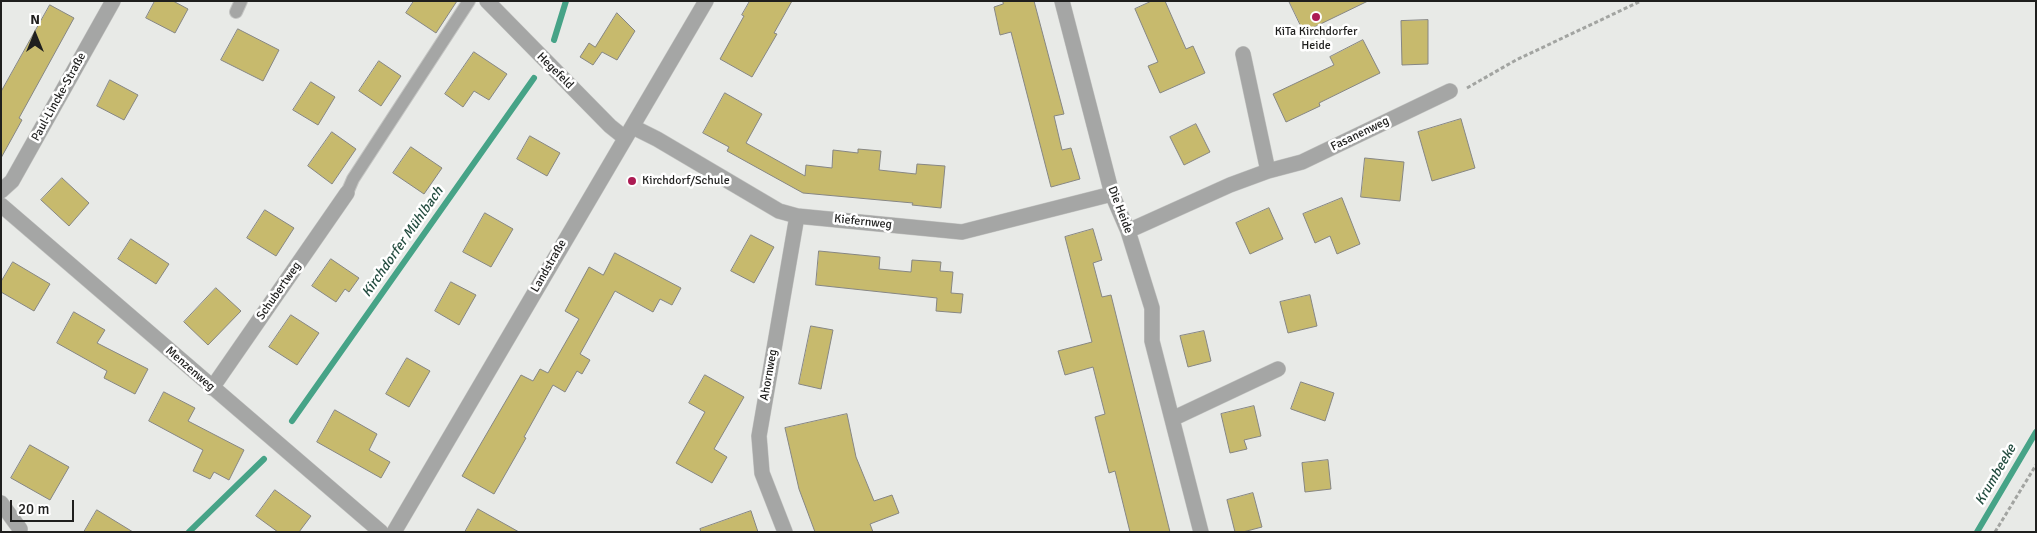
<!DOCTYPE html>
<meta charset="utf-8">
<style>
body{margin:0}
#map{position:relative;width:2037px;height:533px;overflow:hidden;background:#e8eae7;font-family:Signika,sans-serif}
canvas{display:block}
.frame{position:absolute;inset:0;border:2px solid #1f1f1e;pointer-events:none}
.north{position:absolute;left:10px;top:10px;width:50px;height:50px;-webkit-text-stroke:4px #fff;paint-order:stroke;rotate:0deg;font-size:14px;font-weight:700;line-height:20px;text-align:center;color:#1f1f1e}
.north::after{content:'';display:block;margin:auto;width:18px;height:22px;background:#1f1f1e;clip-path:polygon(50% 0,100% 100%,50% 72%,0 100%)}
.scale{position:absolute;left:10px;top:500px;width:64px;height:22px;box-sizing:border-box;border:2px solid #1f1f1e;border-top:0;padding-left:6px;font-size:15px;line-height:18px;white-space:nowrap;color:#1f1f1e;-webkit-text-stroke:4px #fff;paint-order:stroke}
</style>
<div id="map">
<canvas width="2037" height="533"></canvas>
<div class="frame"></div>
<div class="north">N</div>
<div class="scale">20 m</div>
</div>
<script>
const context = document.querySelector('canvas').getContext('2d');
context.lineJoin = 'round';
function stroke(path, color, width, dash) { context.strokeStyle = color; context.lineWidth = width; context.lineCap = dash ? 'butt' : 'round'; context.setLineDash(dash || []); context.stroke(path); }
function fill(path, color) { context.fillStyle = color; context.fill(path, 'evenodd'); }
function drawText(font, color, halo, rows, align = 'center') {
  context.font = font + ' Signika,sans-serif'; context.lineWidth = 5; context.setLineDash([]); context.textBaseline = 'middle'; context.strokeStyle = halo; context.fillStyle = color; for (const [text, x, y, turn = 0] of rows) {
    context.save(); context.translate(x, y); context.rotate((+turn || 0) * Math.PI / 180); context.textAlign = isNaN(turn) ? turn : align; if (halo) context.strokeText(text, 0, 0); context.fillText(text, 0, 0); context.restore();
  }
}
const stream = new Path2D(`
 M 554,40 L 566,1
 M 292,421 L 534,78
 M 189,532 L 264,459
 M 1977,532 L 2036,432`);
const building = new Path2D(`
 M 155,1 L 173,1 L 188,9 L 175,33 L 146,18 Z
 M 414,1 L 457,1 L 436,33 L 406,13 Z
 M 750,1 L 792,1 L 774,33 L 777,34 L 752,77 L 720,59 L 744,16 L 742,15 Z
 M 1003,1 L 1034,1 L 1064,114 L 1054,116 L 1062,150 L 1071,148 L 1080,179 L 1051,187 L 1011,32 L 1000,35 L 994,7 L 1003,4 Z
 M 1152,1 L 1165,1 L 1186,49 L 1193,46 L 1205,73 L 1160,93 L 1148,66 L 1158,62 L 1135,9 Z
 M 1289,1 L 1368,1 L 1304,32 Z
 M 50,5 L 74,18 L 19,118 L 22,120 L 1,158 L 1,92 Z
 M 617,13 L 635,31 L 617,60 L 602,52 L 593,65 L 580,57 L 589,43 L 595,47 Z
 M 1428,20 L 1428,64 L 1402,65 L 1401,21 Z
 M 238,29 L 279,50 L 263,81 L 221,60 Z
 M 1363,40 L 1380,73 L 1319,103 L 1320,106 L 1286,122 L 1273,94 L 1334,65 L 1330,57 Z
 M 474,52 L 507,74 L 489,100 L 474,91 L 463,107 L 445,94 Z
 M 379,61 L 401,76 L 381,106 L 359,91 Z
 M 110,80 L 138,95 L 124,120 L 97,106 Z
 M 311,82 L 335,97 L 318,125 L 293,110 Z
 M 725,93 L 762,114 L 746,143 L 805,176 L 806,165 L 832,168 L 833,150 L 858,153 L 858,149 L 881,151 L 879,170 L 916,174 L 917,164 L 945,166 L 941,208 L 912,205 L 913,203 L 803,193 L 727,151 L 729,147 L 703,133 Z
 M 1461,119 L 1475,168 L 1432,181 L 1418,132 Z
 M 1196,124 L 1210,152 L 1184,165 L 1170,137 Z
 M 332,132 L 356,149 L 332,184 L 308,166 Z
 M 530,136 L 560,153 L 547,176 L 517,159 Z
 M 411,147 L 442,168 L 424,194 L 393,173 Z
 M 1365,158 L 1404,162 L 1400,201 L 1361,197 Z
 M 62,178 L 89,203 L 69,226 L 41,200 Z
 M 1342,198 L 1360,244 L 1337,254 L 1330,236 L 1315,243 L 1303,214 Z
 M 1269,208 L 1283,239 L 1250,254 L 1236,223 Z
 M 265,210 L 294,228 L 276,256 L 247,238 Z
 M 485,213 L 513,229 L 491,267 L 463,252 Z
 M 1093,229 L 1102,260 L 1093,263 L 1102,297 L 1111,295 L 1170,532 L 1130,532 L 1115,471 L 1109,473 L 1095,417 L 1105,414 L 1093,367 L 1065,375 L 1058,351 L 1092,342 L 1065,237 Z
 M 751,235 L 774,247 L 754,283 L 731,271 Z
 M 131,239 L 169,264 L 156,284 L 118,259 Z
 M 819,251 L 880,257 L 879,269 L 911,272 L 912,260 L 941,262 L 940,271 L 953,272 L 951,293 L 963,294 L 961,313 L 936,311 L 937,298 L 816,285 Z
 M 615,253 L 681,288 L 672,305 L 660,299 L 653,312 L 615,291 L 580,354 L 590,360 L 582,374 L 577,371 L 565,392 L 553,385 L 524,437 L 526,438 L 494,494 L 462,476 L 521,375 L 533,381 L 540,369 L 548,373 L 579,319 L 565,311 L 589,267 L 603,275 Z
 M 331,259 L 359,278 L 349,292 L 345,289 L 336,302 L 312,286 Z
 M 13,262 L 50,284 L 34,311 L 1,292 L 1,282 Z
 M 451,282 L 476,295 L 459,325 L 435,311 Z
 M 216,288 L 241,311 L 208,345 L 184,322 Z
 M 1310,295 L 1317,326 L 1288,333 L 1280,302 Z
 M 74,312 L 105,330 L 97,343 L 148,369 L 135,394 L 104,378 L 107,371 L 57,343 Z
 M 291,315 L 319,333 L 297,365 L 269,347 Z
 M 811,326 L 833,330 L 821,389 L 799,384 Z
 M 1204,331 L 1211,361 L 1188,367 L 1180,336 Z
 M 407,358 L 430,371 L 409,407 L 386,394 Z
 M 705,375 L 744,397 L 714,449 L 727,457 L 712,483 L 676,463 L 705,412 L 689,403 Z
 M 1301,382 L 1334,393 L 1325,421 L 1291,409 Z
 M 164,392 L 195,408 L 188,421 L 244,450 L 229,480 L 214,472 L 210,479 L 193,471 L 203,450 L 149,421 Z
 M 1254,406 L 1261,436 L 1244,440 L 1247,449 L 1230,453 L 1221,414 Z
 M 335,410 L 377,434 L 369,450 L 390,462 L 381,478 L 317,442 Z
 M 847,414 L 856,457 L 874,501 L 892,495 L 899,513 L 870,524 L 873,532 L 815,532 L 799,489 L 785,428 Z
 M 30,445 L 69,467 L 50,500 L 11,478 Z
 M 1328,460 L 1331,489 L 1305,492 L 1302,463 Z
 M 275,490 L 311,516 L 299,532 L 278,532 L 256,516 Z
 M 1253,493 L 1262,527 L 1243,532 L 1235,532 L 1227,500 Z
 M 478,509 L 519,532 L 465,532 Z
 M 97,510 L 133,532 L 84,532 Z
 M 751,511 L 758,532 L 701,532 L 700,529 Z`);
const path = new Path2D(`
 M 1467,88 L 1516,60 L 1641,1
 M 1995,532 L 2036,465`);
const service = new Path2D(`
 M 236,12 L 241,1
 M 347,193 L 353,179 L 469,1`);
const minor = new Path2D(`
 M 487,1 L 610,126 L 625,138
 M 1062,1 L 1112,194 L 1128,231 L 1152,308 L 1152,341 L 1201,532
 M 1243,54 L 1268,171
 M 633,127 L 657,139 L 779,211 L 797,216 L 962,232 L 1112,194
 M 1,191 L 12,181 L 113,1
 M 1,205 L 381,532
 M 1128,231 L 1230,185 L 1268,171 L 1302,162 L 1450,91
 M 212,388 L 347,193
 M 1172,419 L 1278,369
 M 1,503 L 20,529
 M 785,532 L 762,473 L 759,436 L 797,216`);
const tertiary = new Path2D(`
 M 394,532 L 706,1`);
const markers = [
 [1316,17,5,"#ac1b53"],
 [632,181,5,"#ac1b53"]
];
const poiNames = [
 ["KiTa Kirchdorfer",1316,32],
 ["Heide",1316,46],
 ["Kirchdorf/Schule",642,181,"left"]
];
const streetNames = [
 ["Hegefeld",555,71,45],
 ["Paul-Lincke-Straße",59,97,-61],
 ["Fasanenweg",1360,134,-26],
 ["Die Heide",1120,210,69],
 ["Kiefernweg",863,222,6],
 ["Landstraße",549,266,-60],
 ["Schubertweg",279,291,-55],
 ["Menzenweg",190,369,41],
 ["Ahornweg",769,375,-80]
];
const waterNames = [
 ["Kirchdorfer Mühlbach",403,242,-55],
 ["Krumbeeke",1996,475,-60]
];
stroke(stream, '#46a387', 6);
fill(building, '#c7ba6d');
stroke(building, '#868683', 1);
stroke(service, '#c4c5c3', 14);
stroke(minor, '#c4c5c3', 16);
stroke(tertiary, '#c4c5c3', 16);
stroke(path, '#a2a4a1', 3, [4, 2.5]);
stroke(service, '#a5a6a5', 12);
stroke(minor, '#a5a6a5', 15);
stroke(tertiary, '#a5a6a5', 15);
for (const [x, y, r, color] of markers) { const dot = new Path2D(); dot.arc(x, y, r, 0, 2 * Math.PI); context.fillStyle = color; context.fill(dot); stroke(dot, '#fff', 2); }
drawText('12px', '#1f1f1e', '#fff', poiNames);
drawText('12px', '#1f1f1e', '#fff', streetNames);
drawText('italic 14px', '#244d40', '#fff', waterNames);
</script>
